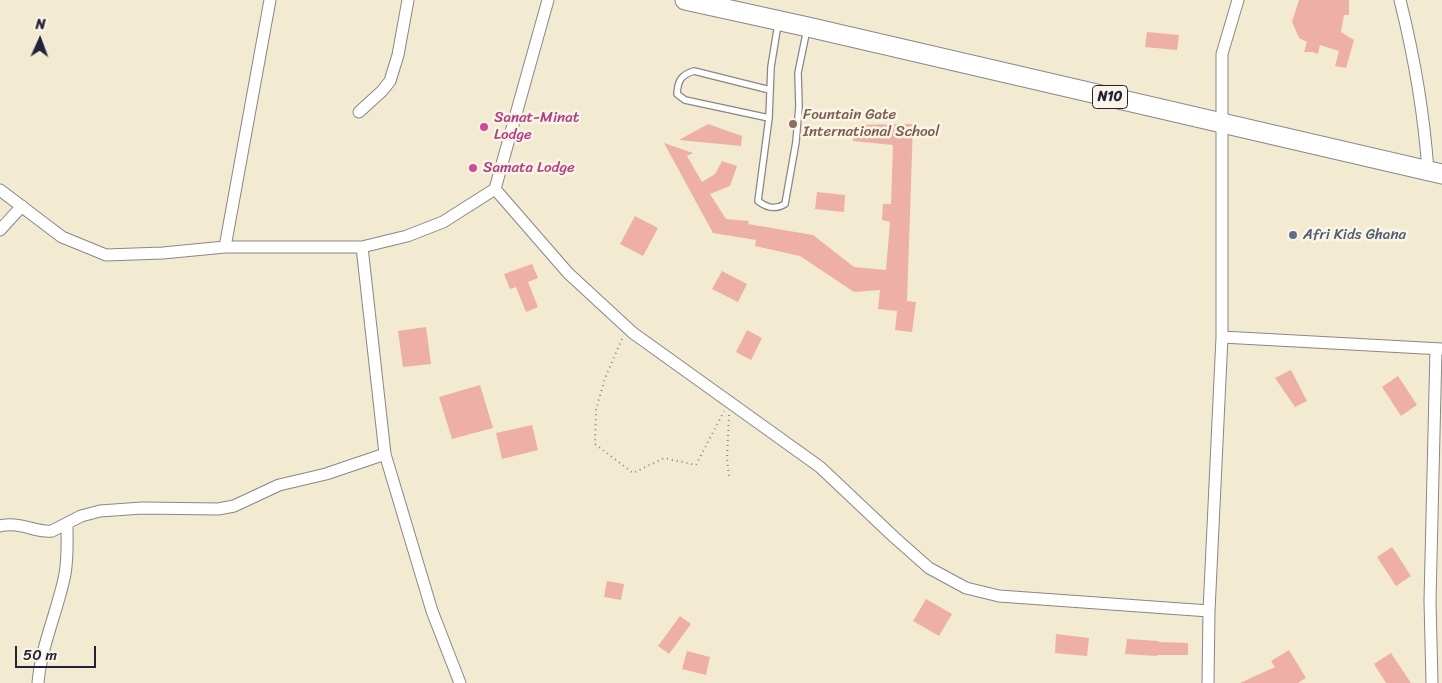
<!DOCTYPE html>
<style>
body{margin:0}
#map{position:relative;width:1442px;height:683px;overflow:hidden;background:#f2ebd2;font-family:Sriracha,sans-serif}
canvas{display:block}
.north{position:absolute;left:15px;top:15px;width:50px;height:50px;-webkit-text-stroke:4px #fcf5e5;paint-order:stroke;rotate:2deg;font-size:14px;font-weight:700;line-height:20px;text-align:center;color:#22223b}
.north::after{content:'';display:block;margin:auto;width:18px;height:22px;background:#22223b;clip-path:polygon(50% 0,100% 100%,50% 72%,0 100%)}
.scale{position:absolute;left:15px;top:646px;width:81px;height:22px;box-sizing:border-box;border:2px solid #22223b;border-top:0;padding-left:6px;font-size:15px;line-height:18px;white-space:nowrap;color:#22223b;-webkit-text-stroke:4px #fcf5e5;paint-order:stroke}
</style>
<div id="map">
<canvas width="1442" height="683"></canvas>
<div class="north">N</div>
<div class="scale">50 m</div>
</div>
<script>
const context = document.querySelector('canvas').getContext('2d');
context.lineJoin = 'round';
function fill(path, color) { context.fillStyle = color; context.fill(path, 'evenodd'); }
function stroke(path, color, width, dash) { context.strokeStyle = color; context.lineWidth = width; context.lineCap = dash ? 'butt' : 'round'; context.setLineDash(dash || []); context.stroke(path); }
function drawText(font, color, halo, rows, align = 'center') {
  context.font = font + ' Sriracha,sans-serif'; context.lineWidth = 5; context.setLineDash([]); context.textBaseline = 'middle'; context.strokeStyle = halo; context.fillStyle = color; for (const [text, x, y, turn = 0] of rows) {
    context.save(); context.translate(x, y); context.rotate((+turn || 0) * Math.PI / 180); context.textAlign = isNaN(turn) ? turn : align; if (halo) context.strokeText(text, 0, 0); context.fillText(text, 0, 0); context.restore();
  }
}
const building = new Path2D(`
 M 1299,0 L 1349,0 L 1349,15 L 1344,15 L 1341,32 L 1354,40 L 1346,68 L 1335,66 L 1339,51 L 1320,45 L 1318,54 L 1312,52 L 1304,52 L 1307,42 L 1299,38 L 1292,22 Z
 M 1147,32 L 1179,35 L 1177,50 L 1145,47 Z
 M 708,124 L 742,136 L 741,146 L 679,140 Z
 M 913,124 L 907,301 L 916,302 L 912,332 L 895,330 L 897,311 L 878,309 L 880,290 L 854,292 L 800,256 L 755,246 L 756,240 L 713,233 L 664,143 L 693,153 L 687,156 L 702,182 L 715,174 L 722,161 L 737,166 L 730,186 L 710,194 L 726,219 L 749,221 L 748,224 L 813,235 L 854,267 L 886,270 L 890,222 L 882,220 L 883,204 L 891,204 L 893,145 L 853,141 L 854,125 Z
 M 817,192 L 845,195 L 844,212 L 815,209 Z
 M 635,216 L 658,228 L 643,256 L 620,244 Z
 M 532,264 L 538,278 L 528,282 L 538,307 L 526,312 L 516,287 L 510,289 L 504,274 Z
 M 722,271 L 747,284 L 738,302 L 712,289 Z
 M 426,327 L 431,364 L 403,367 L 398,331 Z
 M 747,330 L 762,338 L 751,360 L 736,352 Z
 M 1291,370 L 1307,401 L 1295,407 L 1275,378 Z
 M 1398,376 L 1417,405 L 1401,416 L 1382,387 Z
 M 480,385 L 493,428 L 452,439 L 439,397 Z
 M 532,425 L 538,450 L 502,459 L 496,433 Z
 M 1392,547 L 1411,576 L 1396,586 L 1377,557 Z
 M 607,581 L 624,584 L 621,600 L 604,597 Z
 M 926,599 L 952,614 L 939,636 L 913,621 Z
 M 680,616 L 691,624 L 669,654 L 658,646 Z
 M 1056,634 L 1089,638 L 1087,656 L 1055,653 Z
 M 1127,639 L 1158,641 L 1158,642 L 1188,643 L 1188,655 L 1157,655 L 1157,656 L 1125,654 Z
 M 1289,650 L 1306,678 L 1298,683 L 1240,683 L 1275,667 L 1271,661 Z
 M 687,651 L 710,657 L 706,675 L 682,669 Z
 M 1391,653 L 1411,683 L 1386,683 L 1374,664 Z`);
const path = new Path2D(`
 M 622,339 L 605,378 L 596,410 L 595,444 L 633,473 L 664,458 L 696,465 L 724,411
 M 729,415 L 727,458 L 729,477`);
const service = new Path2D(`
 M 778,24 L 771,67 L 769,118 L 758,201 C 767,208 775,210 785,204 L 796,142 L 799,106 L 798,73 L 807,29
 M 769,118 L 685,100 L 677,94 C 678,80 681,75 694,71 L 770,90`);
const minor = new Path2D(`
 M 548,0 L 495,189 L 568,273 L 633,333 L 820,467 L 894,537 L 929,568 L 966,588 L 999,596 L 1209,611 L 1222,337 L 1222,54 L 1238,0
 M 1400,0 C 1414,56 1424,113 1428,171
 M 359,112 L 382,91 L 390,81 L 398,55 L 408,0
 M 0,190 L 62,237 L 106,255 L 163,253 L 225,247 L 362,247 L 407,236 L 443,222 L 495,189
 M 0,230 L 22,206
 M 225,247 L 270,0
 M 362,247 L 385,454 L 432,611 L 460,683
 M 1222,337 L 1442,349
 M 0,526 C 21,521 35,533 52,531 L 81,516 L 100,511 L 142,508 L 218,509 L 234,506 L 279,485 L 326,474 L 385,454
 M 38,683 C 41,646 58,610 65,574 C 68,558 67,540 67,523
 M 1208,683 L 1209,611
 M 1432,683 L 1430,601 L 1436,349`);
const trunk = new Path2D(`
 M 685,0 L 808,27 L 1442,174`);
const markers = [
 [793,124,5,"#8d6e63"],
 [484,127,5,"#d1479c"],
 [473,168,5,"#d1479c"],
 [1293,235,5,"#5c6f8a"]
];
const shields = [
 [1110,97,35]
];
const shieldNames = [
 ["N10",1110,97]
];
const educationNames = [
 ["Fountain Gate",803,115],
 ["International School",803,132]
];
const hotelNames = [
 ["Sanat-Minat",494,118],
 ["Lodge",494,135],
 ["Samata Lodge",483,168]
];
const serviceNames = [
 ["Afri Kids Ghana",1303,235]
];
fill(building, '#edafa6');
stroke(service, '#8a8686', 8);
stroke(minor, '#8a8686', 13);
stroke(trunk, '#8a8686', 21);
stroke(path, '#8a8686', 2, [1, 4]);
stroke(service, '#fff', 5.5);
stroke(minor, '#fff', 11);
stroke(trunk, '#fff', 19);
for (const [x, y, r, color] of markers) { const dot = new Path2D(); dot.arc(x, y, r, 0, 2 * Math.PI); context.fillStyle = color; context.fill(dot); stroke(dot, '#fcf5e5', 2); }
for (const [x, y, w] of shields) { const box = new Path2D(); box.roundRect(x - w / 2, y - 11.5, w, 23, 4); context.fillStyle = '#fcf5e5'; context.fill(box); stroke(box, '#22223b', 1); }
drawText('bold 14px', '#22223b', null, shieldNames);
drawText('15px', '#785e54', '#fcf5e5', educationNames, 'left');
drawText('15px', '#b23c85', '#fcf5e5', hotelNames, 'left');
drawText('15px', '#4e5e75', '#fcf5e5', serviceNames, 'left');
</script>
